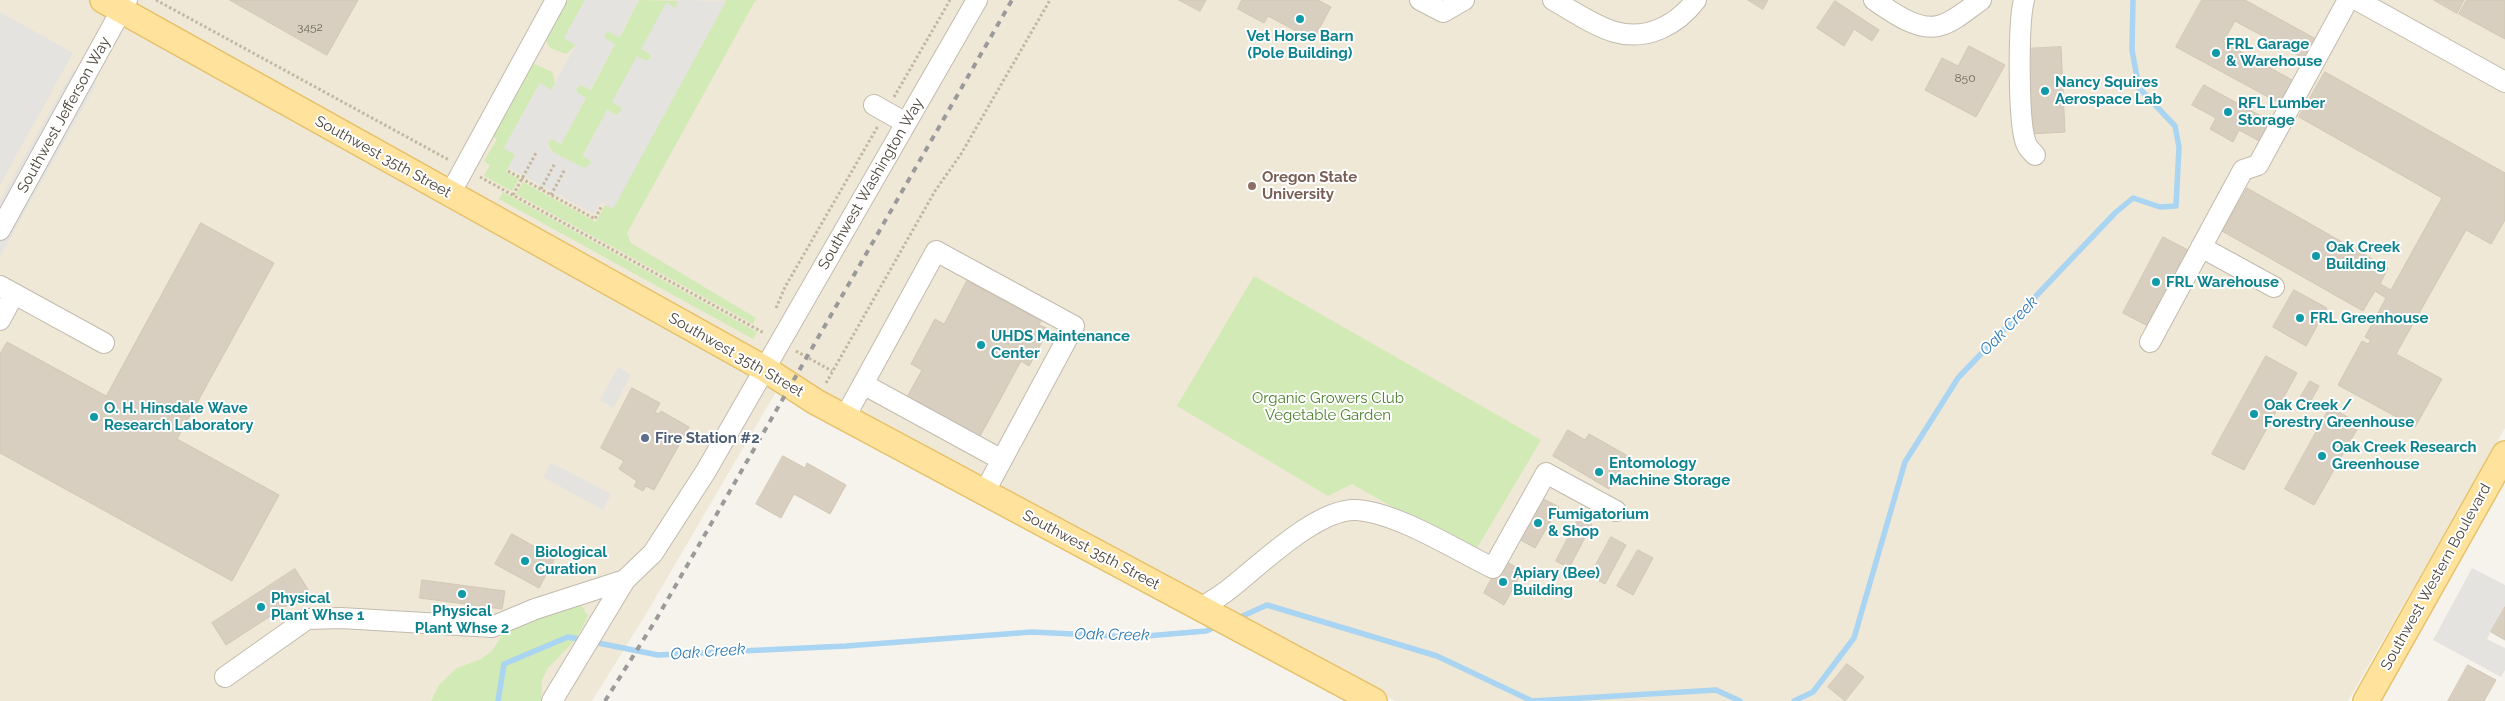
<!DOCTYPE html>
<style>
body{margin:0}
canvas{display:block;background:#f6f3ec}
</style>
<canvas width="2505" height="701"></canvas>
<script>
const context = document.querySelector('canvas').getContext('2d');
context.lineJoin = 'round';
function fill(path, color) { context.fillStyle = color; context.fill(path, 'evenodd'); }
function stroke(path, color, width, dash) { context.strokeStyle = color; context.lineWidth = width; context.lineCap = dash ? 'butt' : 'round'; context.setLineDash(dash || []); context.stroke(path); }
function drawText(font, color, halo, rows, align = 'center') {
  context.font = font + ' Raleway,sans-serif'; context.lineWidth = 4; context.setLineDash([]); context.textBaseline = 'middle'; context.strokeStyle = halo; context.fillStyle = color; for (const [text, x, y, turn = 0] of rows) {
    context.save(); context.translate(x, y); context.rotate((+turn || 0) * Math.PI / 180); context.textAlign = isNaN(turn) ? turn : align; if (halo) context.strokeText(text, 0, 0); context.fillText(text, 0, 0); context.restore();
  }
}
const education = new Path2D(`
 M 0,0 L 2505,0 L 2505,428 L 2348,701 L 1395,701 L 787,373 L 646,614 L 592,701 L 0,701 Z`);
const green = new Path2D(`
 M 568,0 L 585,0 L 564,38 L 576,45 L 566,54 L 550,48 L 546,41 Z
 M 639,0 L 679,1 L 675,8 L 666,4 L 642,49 L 650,54 L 651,58 L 646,61 L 637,57 L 612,102 L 621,107 L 621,111 L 617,115 L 607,110 L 583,155 L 591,161 L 592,163 L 586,168 C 575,168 548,154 548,142 L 552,139 L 561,144 L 586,98 L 577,93 L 576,89 L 581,85 L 591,90 L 615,44 L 603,38 L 607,31 L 620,37 Z
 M 724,0 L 758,0 L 755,1 L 627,233 L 631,243 L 756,318 L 753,324 L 516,194 L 523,182 L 596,222 L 605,205 L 613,208 L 726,1 Z
 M 535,64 L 552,72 L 555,83 L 551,90 L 539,84 L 504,148 L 516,154 L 506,172 L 519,179 L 512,191 L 484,176 L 490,165 L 484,161 L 497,139 L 492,136 L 530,68 Z
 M 503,192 L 757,332 L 753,339 L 499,199 Z
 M 1254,276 L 1541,440 L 1474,553 L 1352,484 L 1328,496 L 1177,406 Z
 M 558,601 L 582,606 L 588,616 L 576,639 L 548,668 L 542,680 L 541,701 L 431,701 L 439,685 L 457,668 L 481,659 L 491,652 L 512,621 Z`);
const parking = new Path2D(`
 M 585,0 L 639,0 L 619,37 L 607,31 L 604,38 L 615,44 L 590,90 L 581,85 L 576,89 L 577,93 L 586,98 L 561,144 L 552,139 L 548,142 L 548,147 L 553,152 L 584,168 L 592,162 L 583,156 L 607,110 L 617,115 L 621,111 L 621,107 L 612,102 L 637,56 L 646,61 L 651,58 L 650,54 L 641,49 L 666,3 L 675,8 L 679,0 L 726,1 L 613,209 L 601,202 L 594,214 L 508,168 L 515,155 L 504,148 L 540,83 L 551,90 L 555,83 L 576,45 L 564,38 Z
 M 0,12 L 73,53 L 0,185 Z
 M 73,70 L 97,83 L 0,256 L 0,200 Z
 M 618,367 L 631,375 L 613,408 L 600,400 Z
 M 552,463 L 611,494 L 603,510 L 543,477 Z
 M 2472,568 L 2505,585 L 2505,606 L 2487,639 L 2505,648 L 2505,670 L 2501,677 L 2433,640 Z`);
const stream = new Path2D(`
 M 1236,619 L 1267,605 L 1437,656 L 1532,701 L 1716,690 L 1740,701
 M 593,642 L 658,655 L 846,646 L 1032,632 L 1134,637 L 1206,631 L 1218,626
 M 498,701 L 504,664 L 568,637 L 584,640
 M 1794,701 L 1813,692 L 1854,638 L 1905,462 L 1958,378 L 2115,213 L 2133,198 L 2160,207 L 2176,206 L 2179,147 L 2175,126 L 2139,88 L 2132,50 L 2133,0`);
const building = new Path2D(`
 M 230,0 L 358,0 L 327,55 Z
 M 1179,0 L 1206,0 L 1200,11 Z
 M 1242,0 L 1318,0 L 1331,7 L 1313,40 L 1268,16 L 1264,23 L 1238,9 Z
 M 1748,0 L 1768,0 L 1763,9 Z
 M 2202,0 L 2245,0 L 2316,39 L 2305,59 L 2235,21 L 2223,42 L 2294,81 L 2281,104 L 2176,47 Z
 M 2434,0 L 2464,0 L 2457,13 Z
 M 2467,0 L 2505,0 L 2505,39 L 2459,14 Z
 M 1835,1 L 1879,30 L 1872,41 L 1854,29 L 1844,46 L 1817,28 Z
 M 1969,46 L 2005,65 L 1976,117 L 1925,90 L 1942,58 L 1958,66 Z
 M 2061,47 L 2065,132 L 2029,134 L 2025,49 Z
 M 2325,72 L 2505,173 L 2505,220 L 2491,244 L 2466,230 L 2396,354 L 2442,379 L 2415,427 L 2338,385 L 2362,341 L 2368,344 L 2371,340 L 2365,337 L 2386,298 L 2375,291 L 2363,311 L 2222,231 L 2247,188 L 2388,268 L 2380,284 L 2391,290 L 2442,198 L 2299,117 Z
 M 2204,85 L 2270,121 L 2259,141 L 2239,130 L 2233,142 L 2210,129 L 2216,118 L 2192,105 Z
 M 201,223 L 274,263 L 177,439 L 279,495 L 232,581 L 0,453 L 0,354 L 7,342 L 106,396 Z
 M 2163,237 L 2188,250 L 2148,326 L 2123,313 Z
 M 967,281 L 1041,321 L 1039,325 L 1049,329 L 1029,366 L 1021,361 L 979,438 L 906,399 L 922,370 L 911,364 L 935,319 L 944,324 Z
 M 2294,290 L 2327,308 L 2306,346 L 2273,327 Z
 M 2266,356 L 2297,373 L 2244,470 L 2212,454 Z
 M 2310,381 L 2319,386 L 2307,408 L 2297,403 Z
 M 632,388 L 660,403 L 655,412 L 659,414 L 661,411 L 689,427 L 654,490 L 646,486 L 643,491 L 634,486 L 637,481 L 619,469 L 624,461 L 601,448 Z
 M 2330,407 L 2360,424 L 2314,505 L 2285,489 Z
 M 1568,430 L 1585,440 L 1589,434 L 1628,456 L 1609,489 L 1553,456 Z
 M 783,456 L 805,468 L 807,463 L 846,485 L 830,514 L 794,494 L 781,518 L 756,504 Z
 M 1540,497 L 1559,507 L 1535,548 L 1517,538 Z
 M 1579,517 L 1592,524 L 1569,568 L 1556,561 Z
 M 512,534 L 555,558 L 539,588 L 495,564 Z
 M 1611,537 L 1626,545 L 1605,584 L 1590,576 Z
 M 1638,550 L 1653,558 L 1633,595 L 1617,586 Z
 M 1502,560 L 1523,570 L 1504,605 L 1484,593 Z
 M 295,569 L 309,591 L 226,645 L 212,623 Z
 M 422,580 L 505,591 L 502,609 L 420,598 Z
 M 2505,607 L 2505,640 L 2491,632 Z
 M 1847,664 L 1864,677 L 1845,701 L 1828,687 Z
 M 2468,665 L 2496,680 L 2484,701 L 2448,701 Z`);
const path = new Path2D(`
 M 156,0 L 449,160
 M 894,97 L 950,0
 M 508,171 L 595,219 L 602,205
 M 480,177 L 764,333
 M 541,189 L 555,163
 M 513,195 L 536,153
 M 551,195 L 565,169
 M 776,308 L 785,287 L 878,126
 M 796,351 L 832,371
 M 826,383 L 935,191 L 961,154 L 1050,0`);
const minor = new Path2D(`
 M 1420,0 L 1443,12 L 1464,0
 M 1553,0 C 1571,10 1596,27 1615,32 C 1647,41 1677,25 1696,0
 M 1874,0 C 1890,11 1917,31 1938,26 C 1953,23 1968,9 1981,0
 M 2024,0 C 2018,22 2018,124 2026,143 C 2027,147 2032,152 2035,155
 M 2357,0 L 2505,82
 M 874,105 L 906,123
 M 450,194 L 556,0
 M 0,230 L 127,0
 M 2201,247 L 2274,287
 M 0,286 L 104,343
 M 0,320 L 14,294
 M 2150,342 L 2243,170 L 2258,165 L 2348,0
 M 863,384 L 1002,460
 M 845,417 L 936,251 L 1074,326 L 984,493
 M 1199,609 C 1209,603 1219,597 1228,590 C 1258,567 1317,508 1356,510 C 1396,512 1456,550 1493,568 L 1546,473 L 1616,511
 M 225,677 L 307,619 L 341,618 L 492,627 L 535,609 L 625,580 L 653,553 L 706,471 L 977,0
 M 552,701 L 625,580`);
const major = new Path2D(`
 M 103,0 L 765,369 L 816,402 L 1374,701
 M 2366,701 L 2505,454`);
const rail = new Path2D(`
 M 605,701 L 657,618 L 1012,0`);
const markers = [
 [1300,19,5,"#0f9aa8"],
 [2216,53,5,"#0f9aa8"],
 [2045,91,5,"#0f9aa8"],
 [2228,112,5,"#0f9aa8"],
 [1252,186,5,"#8d6e63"],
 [2316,256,5,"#0f9aa8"],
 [2156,282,5,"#0f9aa8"],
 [2300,318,5,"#0f9aa8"],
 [981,345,5,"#0f9aa8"],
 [2254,414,5,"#0f9aa8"],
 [94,417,5,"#0f9aa8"],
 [645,438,5,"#5c6f8a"],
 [2322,456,5,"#0f9aa8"],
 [1599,472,5,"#0f9aa8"],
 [1538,523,5,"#0f9aa8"],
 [525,561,5,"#0f9aa8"],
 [1503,582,5,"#0f9aa8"],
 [462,594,5,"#0f9aa8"],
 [261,607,5,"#0f9aa8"]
];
const numberNames = [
 ["3452",310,27],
 ["850",1965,78]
];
const cultureNames = [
 ["Vet Horse Barn",1300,36,"center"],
 ["(Pole Building)",1300,53,"center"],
 ["FRL Garage",2226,44],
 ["& Warehouse",2226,61],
 ["Nancy Squires",2055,82],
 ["Aerospace Lab",2055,99],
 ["RFL Lumber",2238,103],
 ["Storage",2238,120],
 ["Oak Creek",2326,247],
 ["Building",2326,264],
 ["FRL Warehouse",2166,282],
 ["FRL Greenhouse",2310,318],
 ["UHDS Maintenance",991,336],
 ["Center",991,353],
 ["Oak Creek /",2264,405],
 ["Forestry Greenhouse",2264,422],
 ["O. H. Hinsdale Wave",104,408],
 ["Research Laboratory",104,425],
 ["Oak Creek Research",2332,447],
 ["Greenhouse",2332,464],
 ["Entomology",1609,463],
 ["Machine Storage",1609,480],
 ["Fumigatorium",1548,514],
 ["& Shop",1548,531],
 ["Biological",535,552],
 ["Curation",535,569],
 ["Apiary (Bee)",1513,573],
 ["Building",1513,590],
 ["Physical",271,598],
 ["Plant Whse 1",271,615],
 ["Physical",462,611,"center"],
 ["Plant Whse 2",462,628,"center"]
];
const streetNames = [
 ["Southwest Jefferson Way",64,115,-61],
 ["Southwest 35th Street",383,157,29],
 ["Southwest Washington Way",871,184,-60],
 ["Southwest 35th Street",736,355,30],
 ["Southwest 35th Street",1091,550,28],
 ["Southwest Western Boulevard",2436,577,-61]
];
const educationNames = [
 ["Oregon State",1262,177],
 ["University",1262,194]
];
const parkNames = [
 ["Organic Growers Club",1328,398],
 ["Vegetable Garden",1328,415]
];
const serviceNames = [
 ["Fire Station #2",655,438]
];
const waterNames = [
 ["Oak Creek",2009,326,-46],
 ["Oak Creek",1112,635,1],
 ["Oak Creek",708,652,-4]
];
fill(education, '#efe8d6');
fill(green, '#d2eab5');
fill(parking, '#e5e3e0');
stroke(stream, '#a9d4f2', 5.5);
fill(building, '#d8cfc1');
stroke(building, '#d3c7b4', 1);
stroke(minor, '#c2bbae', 22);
stroke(major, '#e6c16a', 28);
stroke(path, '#c4b79f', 3, [2.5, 2.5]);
stroke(minor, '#fff', 20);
stroke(major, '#ffe39c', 25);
stroke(rail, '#9a9a9a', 4, [6, 6]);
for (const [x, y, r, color] of markers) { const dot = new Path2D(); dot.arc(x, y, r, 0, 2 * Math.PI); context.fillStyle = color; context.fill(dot); stroke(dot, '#fff', 2); }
drawText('12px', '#6e675b', null, numberNames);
drawText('bold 15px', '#0d838f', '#fff', cultureNames, 'left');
drawText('15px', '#4b4439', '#fff', streetNames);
drawText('bold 15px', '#785e54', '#fff', educationNames, 'left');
drawText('15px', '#4a7f2a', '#fff', parkNames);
drawText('bold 15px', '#4e5e75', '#fff', serviceNames, 'left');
drawText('italic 16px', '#2e7ab2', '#fff', waterNames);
</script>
